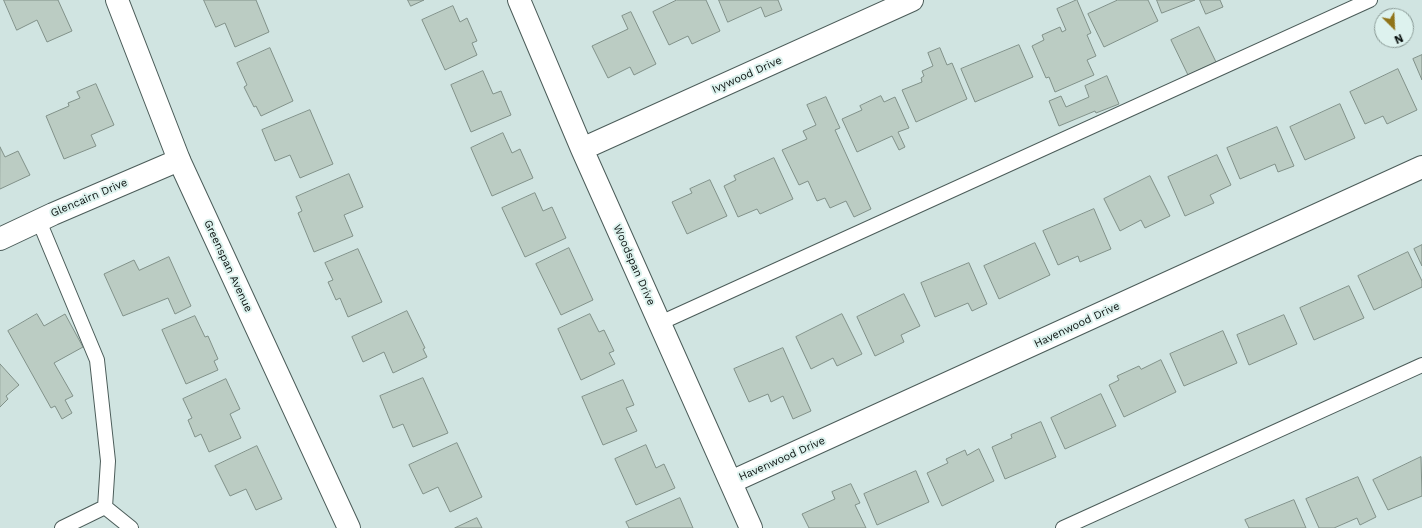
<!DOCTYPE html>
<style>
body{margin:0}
#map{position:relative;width:1422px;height:528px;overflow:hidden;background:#d0e4e1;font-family:"Work Sans",sans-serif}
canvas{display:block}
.north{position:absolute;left:1374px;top:8px;width:40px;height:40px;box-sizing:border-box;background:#ddf2ee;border:1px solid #889894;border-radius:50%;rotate:156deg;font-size:11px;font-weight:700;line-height:16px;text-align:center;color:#09100e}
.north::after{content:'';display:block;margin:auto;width:14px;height:18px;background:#907419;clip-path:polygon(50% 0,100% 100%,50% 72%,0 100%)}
</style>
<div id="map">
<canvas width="1422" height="528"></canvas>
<div class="north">N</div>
</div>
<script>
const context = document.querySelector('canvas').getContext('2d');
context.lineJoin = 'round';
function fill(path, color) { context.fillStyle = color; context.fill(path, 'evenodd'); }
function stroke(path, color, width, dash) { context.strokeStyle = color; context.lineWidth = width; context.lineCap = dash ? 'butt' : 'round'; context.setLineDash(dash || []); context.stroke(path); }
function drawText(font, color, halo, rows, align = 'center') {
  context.font = font + ' "Work Sans",sans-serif'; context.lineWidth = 4; context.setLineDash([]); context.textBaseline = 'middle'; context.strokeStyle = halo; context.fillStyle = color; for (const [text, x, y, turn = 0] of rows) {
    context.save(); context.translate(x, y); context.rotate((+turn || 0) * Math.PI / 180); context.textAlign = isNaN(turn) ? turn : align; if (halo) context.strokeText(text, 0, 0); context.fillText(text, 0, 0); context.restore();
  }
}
const building = new Path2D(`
 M 4,0 L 58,0 L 72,31 L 47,42 L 37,20 L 17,30 Z
 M 204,0 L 256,0 L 269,32 L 235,47 L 225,23 L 216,27 Z
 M 408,0 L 424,0 L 411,6 Z
 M 677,0 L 706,0 L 720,31 L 692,44 L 688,36 L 669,45 L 653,12 Z
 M 719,0 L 778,0 L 782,10 L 765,17 L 761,7 L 728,22 Z
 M 1077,0 L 1091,33 L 1087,35 L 1096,56 L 1087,60 L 1094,75 L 1055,92 L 1049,77 L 1046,78 L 1032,46 L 1044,40 L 1042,35 L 1060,27 L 1062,32 L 1066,30 L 1057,9 Z
 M 1118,0 L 1148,0 L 1158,21 L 1104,47 L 1088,14 Z
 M 1157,0 L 1195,0 L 1162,13 Z
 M 1200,0 L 1220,0 L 1223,7 L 1206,14 Z
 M 453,6 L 460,22 L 467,18 L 477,41 L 472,43 L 477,55 L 445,70 L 422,20 Z
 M 631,12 L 656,64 L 634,75 L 630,67 L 608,78 L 592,46 L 628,29 L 622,16 Z
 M 1199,27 L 1216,62 L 1188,75 L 1171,40 Z
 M 1019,45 L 1033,77 L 975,102 L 961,69 Z
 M 270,48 L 293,101 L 261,116 L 256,106 L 254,107 L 244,87 L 247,85 L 237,63 Z
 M 940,48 L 947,65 L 952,63 L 967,99 L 916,122 L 902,90 L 922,82 L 921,78 L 924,76 L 922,71 L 933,66 L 928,53 Z
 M 1422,55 L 1422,80 L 1413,59 Z
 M 1398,69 L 1417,110 L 1387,124 L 1383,116 L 1365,124 L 1350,92 Z
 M 483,71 L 493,94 L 501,91 L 511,115 L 471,132 L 451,85 Z
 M 1107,76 L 1119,104 L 1096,113 L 1095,111 L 1059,126 L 1049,101 L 1061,96 L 1066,107 L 1089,97 L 1085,86 Z
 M 96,84 L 114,125 L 91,135 L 96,146 L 64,159 L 46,116 L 69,106 L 68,103 L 80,98 L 77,92 Z
 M 881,96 L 884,102 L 895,97 L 909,128 L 898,132 L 905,147 L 899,150 L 892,136 L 857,152 L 842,119 L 862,110 L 860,106 Z
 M 826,97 L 840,128 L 835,130 L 871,209 L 854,217 L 846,201 L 830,208 L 825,198 L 817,201 L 808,181 L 799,185 L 782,150 L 807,139 L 803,131 L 816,125 L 807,105 Z
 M 1340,104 L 1355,138 L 1305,160 L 1290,127 Z
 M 310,110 L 333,164 L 300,178 L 290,155 L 275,161 L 262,130 Z
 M 1277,127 L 1294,166 L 1278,172 L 1275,164 L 1240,179 L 1227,148 Z
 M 503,133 L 512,153 L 520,149 L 533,178 L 492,196 L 471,148 Z
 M 0,147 L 5,157 L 18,151 L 30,175 L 0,189 Z
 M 1217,155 L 1231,185 L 1210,195 L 1214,203 L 1185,216 L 1168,177 Z
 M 774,158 L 793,199 L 760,214 L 757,209 L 738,217 L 724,186 L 736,180 L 734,176 Z
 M 349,174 L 363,207 L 344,215 L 353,236 L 314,252 L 298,213 L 302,211 L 296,197 Z
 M 1150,176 L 1170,216 L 1145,228 L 1141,220 L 1120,231 L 1104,199 Z
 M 710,180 L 727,216 L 687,234 L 672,202 L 692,193 L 690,189 Z
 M 535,193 L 543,211 L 552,207 L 566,238 L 525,257 L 502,208 Z
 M 1094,209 L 1111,249 L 1080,262 L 1078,256 L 1058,265 L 1043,231 Z
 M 1035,243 L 1050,275 L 999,299 L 984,266 Z
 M 1422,245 L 1422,266 L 1414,249 Z
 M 569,248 L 593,300 L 561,315 L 536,264 Z
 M 358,249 L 382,302 L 348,317 L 340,298 L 336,300 L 328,282 L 333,280 L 325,263 Z
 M 1408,252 L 1422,281 L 1422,287 L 1374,310 L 1358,276 Z
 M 169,257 L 191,306 L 175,314 L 168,298 L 123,316 L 104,274 L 134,260 L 139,270 Z
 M 969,263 L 987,304 L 972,311 L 968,303 L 935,317 L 921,283 Z
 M 1349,286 L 1364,318 L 1314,340 L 1300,308 Z
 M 904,294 L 920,326 L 901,335 L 904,342 L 875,356 L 857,317 Z
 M 407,311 L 425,348 L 423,349 L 427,357 L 393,373 L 384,352 L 363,362 L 352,337 Z
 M 37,314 L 44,326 L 65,314 L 83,347 L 54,363 L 73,396 L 65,400 L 72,413 L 62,419 L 55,406 L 51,408 L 8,331 Z
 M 590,314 L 599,332 L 604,330 L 614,351 L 609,353 L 615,364 L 581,380 L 558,329 Z
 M 842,314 L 862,354 L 837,366 L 833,358 L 811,369 L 796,337 Z
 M 1284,315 L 1297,344 L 1249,365 L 1237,335 Z
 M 195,316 L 205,337 L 208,336 L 218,359 L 214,361 L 218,370 L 186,384 L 162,330 Z
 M 1223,331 L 1237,363 L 1184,386 L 1170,354 Z
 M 783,348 L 811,411 L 793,419 L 783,396 L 771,402 L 768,394 L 749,402 L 734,369 Z
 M 1161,360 L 1176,392 L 1124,417 L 1109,385 L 1119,380 L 1117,376 L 1139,366 L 1141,369 Z
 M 0,364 L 19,385 L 6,396 L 8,399 L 0,407 Z
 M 423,378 L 448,433 L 413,447 L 403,424 L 393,428 L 380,396 Z
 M 226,379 L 240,409 L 230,414 L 241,438 L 209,452 L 201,434 L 195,437 L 188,420 L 192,418 L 183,399 Z
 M 623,380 L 634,405 L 626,408 L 637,431 L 603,445 L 582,397 Z
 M 1101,394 L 1116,426 L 1065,449 L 1051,418 Z
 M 1041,422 L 1056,457 L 1005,479 L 992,447 L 1012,438 L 1011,435 Z
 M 457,443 L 482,497 L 450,512 L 438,487 L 423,494 L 409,465 Z
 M 646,445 L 656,468 L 664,464 L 675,488 L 636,505 L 615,459 Z
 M 257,446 L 282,499 L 256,510 L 246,489 L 230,496 L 215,466 Z
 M 979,449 L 994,481 L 942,506 L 927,473 L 948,463 L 946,459 L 965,450 L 967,455 Z
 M 1421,457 L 1422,496 L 1388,510 L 1373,480 Z
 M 916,471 L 929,502 L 877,525 L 864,494 Z
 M 1358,477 L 1376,517 L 1360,525 L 1357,518 L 1334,528 L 1319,528 L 1306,499 Z
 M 851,484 L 860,503 L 855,505 L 866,528 L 809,528 L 802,514 L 835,499 L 832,492 Z
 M 680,498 L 693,528 L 629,528 L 626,522 Z
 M 1294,500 L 1306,528 L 1249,528 L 1245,520 Z
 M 477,518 L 482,528 L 455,528 Z`);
const lane = new Path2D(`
 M 39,221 L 97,360 L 108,461 L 105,507
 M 660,323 L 1370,0
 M 62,528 L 105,507 L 131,528
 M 1063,528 L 1422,365`);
const street = new Path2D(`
 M 519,0 L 582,149 L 751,528
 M 582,149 L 912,0
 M 0,239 L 53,214 L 179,160
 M 731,482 L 1422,167`);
const secondary = new Path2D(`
 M 117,0 L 179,160 L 349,528`);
const streetNames = [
 ["Ivywood Drive",747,75,-24],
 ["Glencairn Drive",89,198,-23],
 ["Woodspan Drive",634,265,66],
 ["Greenspan Avenue",228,266,65],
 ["Havenwood Drive",1077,325,-25],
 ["Havenwood Drive",782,459,-24]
];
fill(building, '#bbccc3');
stroke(building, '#819189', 1);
stroke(lane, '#4b5c59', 16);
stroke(street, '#4b5c59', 24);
stroke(secondary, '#4b5c59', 24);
stroke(lane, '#fff', 14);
stroke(street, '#fff', 22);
stroke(secondary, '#fff', 22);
drawText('11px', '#09100e', '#ddf2ee', streetNames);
</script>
